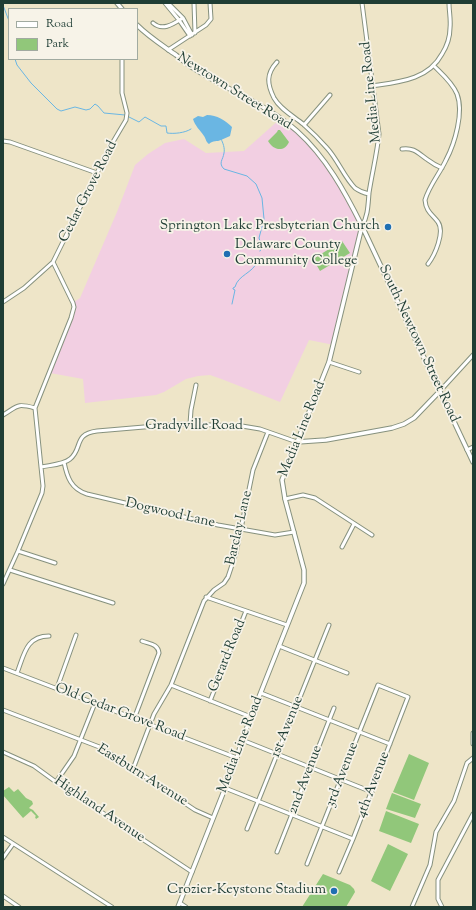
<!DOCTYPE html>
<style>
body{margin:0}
#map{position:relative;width:476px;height:910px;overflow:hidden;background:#eee5c8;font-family:"Sorts Mill Goudy",serif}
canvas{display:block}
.frame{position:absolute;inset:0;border:4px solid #1f3d34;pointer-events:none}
.legend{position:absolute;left:8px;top:8px;width:130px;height:52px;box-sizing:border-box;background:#f7f3e8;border:1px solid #a1aaa0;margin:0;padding:5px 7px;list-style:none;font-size:12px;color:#1f3d34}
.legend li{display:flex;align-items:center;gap:8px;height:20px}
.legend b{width:20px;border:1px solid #a1aaa0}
</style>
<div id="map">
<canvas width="476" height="910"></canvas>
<div class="frame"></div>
<ul class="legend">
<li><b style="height:5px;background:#fff"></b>Road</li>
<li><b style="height:11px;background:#91c77a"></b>Park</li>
</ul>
</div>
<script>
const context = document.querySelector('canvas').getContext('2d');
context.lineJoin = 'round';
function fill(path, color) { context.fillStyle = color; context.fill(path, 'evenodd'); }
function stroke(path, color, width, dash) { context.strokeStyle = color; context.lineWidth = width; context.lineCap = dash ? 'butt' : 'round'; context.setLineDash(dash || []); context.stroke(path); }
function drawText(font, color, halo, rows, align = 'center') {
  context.font = font + ' "Sorts Mill Goudy",serif'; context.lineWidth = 3.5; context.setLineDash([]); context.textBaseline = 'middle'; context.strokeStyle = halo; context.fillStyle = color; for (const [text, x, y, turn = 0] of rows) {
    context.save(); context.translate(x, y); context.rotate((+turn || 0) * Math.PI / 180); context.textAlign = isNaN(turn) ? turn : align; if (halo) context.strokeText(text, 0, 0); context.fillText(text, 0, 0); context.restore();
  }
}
const built = new Path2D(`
 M 280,119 L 296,131 L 310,145 L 331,171 L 362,226 L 334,345 L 309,340 L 280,402 L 224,380 L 210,375 L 198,376 L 186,379 L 164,392 L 156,395 L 85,403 L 83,379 L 50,373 L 72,318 L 74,312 L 74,302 L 80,298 L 117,212 L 135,165 L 148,154 L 165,143 L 184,139 L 206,153 L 244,151 Z`);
const green = new Path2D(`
 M 278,130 L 280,130 L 289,142 C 284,153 273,150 268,141 L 277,132 Z
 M 342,241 L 350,253 L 320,271 L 313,259 Z
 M 409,754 L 429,763 L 414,800 L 393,792 Z
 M 9,787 L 14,792 L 18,789 L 26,798 L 32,801 L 33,804 L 29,808 L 33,810 L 39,817 L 36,819 L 35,817 L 36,816 L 31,811 L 23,818 L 3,795 L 3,791 Z
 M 392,793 L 421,804 L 415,818 L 386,809 Z
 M 386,811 L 419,824 L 411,843 L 379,831 Z
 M 388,844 L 408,854 L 390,891 L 371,881 Z
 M 323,874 L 350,885 L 354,889 L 355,892 L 346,907 L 302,907 Z`);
const water = new Path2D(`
 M 207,115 C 217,115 225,120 232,127 L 230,136 C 227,137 224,139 221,140 C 217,142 213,140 209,144 C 206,142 206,139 204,136 C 200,130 195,126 193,119 L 198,116 L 203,117 Z`);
const stream = new Path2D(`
 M 3,5 L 9,21
 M 15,59 L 17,65 L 31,83 L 57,109 L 61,111 L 75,107 L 86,110 L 90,109 L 95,104 L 98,106 L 104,113 L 125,115
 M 129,117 L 139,122 L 145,117 L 161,126 L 166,126 L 167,133 C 174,134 185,133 191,129
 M 221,139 C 223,143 225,148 224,153 C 223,160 218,163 224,169 L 247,176 L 256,184 L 262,198 L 264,219 L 259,238 L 262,247 L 260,251
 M 232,304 L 235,290 L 233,289 L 233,288 L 235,287 C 238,275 253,273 257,262`);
const minor = new Path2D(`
 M 165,3 L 179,20 L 190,36
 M 168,3 L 183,18 L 192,35
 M 194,3 L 195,33
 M 362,3 L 379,134 C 377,154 372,173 369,193 C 368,205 368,216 362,226
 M 153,23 C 162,31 172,25 181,19
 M 168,50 L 206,25 L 211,19 L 210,3
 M 277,62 C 266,74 267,84 274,98 C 280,109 293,116 303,124 C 312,132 320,140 327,148 C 338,160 344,177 355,188 C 359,191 364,193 369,194
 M 372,86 C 399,82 428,80 442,54 C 447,46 450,37 450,28 C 451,20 449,11 449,3
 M 304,125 L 330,95
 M 3,141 L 10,142 L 97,173
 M 402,149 C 414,147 419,154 428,160 C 432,163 437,166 442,168
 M 428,264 C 435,255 445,232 438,222 C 432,214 426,212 425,200 C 429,186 440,173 446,160 C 455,143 464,112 457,94 C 452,82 442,74 434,66
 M 3,302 L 24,288 L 53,262 L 110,147 L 126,120 L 127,113 L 122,93 L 122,59
 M 329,362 L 359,372
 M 440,391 L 473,355
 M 3,415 C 18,406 16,403 35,408
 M 190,424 L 191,410 L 196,385
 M 467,450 L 473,447
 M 64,462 C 67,477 71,489 87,494 L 218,525 L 275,535 L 294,532
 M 41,467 C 50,465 63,465 70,459 C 83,449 73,434 97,431 L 179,424 L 242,426 L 260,429 L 297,442
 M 285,499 L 303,495 L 315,498 L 372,535
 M 342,547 L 354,524
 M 18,551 L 55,563
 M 10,570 L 113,603
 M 3,584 L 18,551 L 42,493 L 43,486 L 41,467 L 35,408 L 71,318 L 74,307 L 73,303 L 53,262
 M 206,597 L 287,625
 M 279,646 L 347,673
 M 3,668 L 237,758
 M 17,673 C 24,655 26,636 49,636
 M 171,685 L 251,717
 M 57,688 L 76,635
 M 261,693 L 390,744
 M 210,701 L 246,611
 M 3,710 L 102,748 L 195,810 L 213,818
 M 134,719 L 159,653 C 158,644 150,644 142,641
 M 473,733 L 473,744
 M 242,740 L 372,792
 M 3,752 L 34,766 L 56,782 L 192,872
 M 133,769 L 154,714 L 171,685 L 204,601 L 214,590 L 224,583 L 228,577 L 236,553 L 253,470 L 268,432
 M 56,782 L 74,756 L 95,703
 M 225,788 L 353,839
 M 247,829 L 329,625
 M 3,837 L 112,907
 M 277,852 L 334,708
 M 3,858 L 13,844
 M 307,864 L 378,685 L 408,697 L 353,839 L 339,872
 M 3,896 L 19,907
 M 180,903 L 186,907
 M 412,907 L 430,865 L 436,832 L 454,801 L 467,763 L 473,758
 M 442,907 L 438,899 L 438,880 L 473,814`);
const major = new Path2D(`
 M 117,3 L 122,9
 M 137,25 C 149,37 162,45 176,55 C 181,59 187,64 193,68 C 227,90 266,104 297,131 C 326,157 345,192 362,226 L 473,462
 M 297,442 L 326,440 L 392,428 L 404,424 L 414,418 L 440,391
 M 178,907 L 237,758 L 242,740 L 304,583 L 304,570 L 285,499 L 282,480 L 329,362 L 362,226`);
const markers = [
 [388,227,4,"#1f6fb2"],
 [227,254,4,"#1f6fb2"],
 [334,891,4,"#1f6fb2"]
];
const streetNames = [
 ["Newtown Street Road",234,92,32],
 ["Media Line Road",372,92,-96],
 ["Cedar Grove Road",89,192,-63],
 ["South Newtown Street Road",418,344,65],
 ["Gradyville Road",194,427],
 ["Media Line Road",303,429,-68],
 ["Dogwood Lane",170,514,13],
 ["Barclay Lane",240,528,-77],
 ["Gerard Road",228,656,-68],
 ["Old Cedar Grove Road",120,713,21],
 ["1st Avenue",288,727,-68],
 ["Media Line Road",241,745,-69],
 ["3rd Avenue",343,775,-69],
 ["Eastburn Avenue",142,776,32],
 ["2nd Avenue",306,780,-69],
 ["4th Avenue",374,785,-69],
 ["Highland Avenue",99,810,34]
];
const poiNames = [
 ["Springton Lake Presbyterian Church",380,227],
 ["Delaware County",235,246,"left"],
 ["Community College",235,262,"left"],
 ["Crozier-Keystone Stadium",326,891]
];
fill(built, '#f2cfe2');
fill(green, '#91c77a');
fill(water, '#6ab6e3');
stroke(stream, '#6ab6e3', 1);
stroke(minor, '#86917e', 5);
stroke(major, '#86917e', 5.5);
stroke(minor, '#fff', 3);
stroke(major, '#fff', 3.5);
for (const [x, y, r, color] of markers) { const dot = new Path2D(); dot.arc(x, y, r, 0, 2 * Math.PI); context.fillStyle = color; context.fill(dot); stroke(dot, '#f7f3e8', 1.5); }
drawText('14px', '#1f3d34', '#f7f3e8', streetNames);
drawText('14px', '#1f3d34', '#f7f3e8', poiNames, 'right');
</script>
